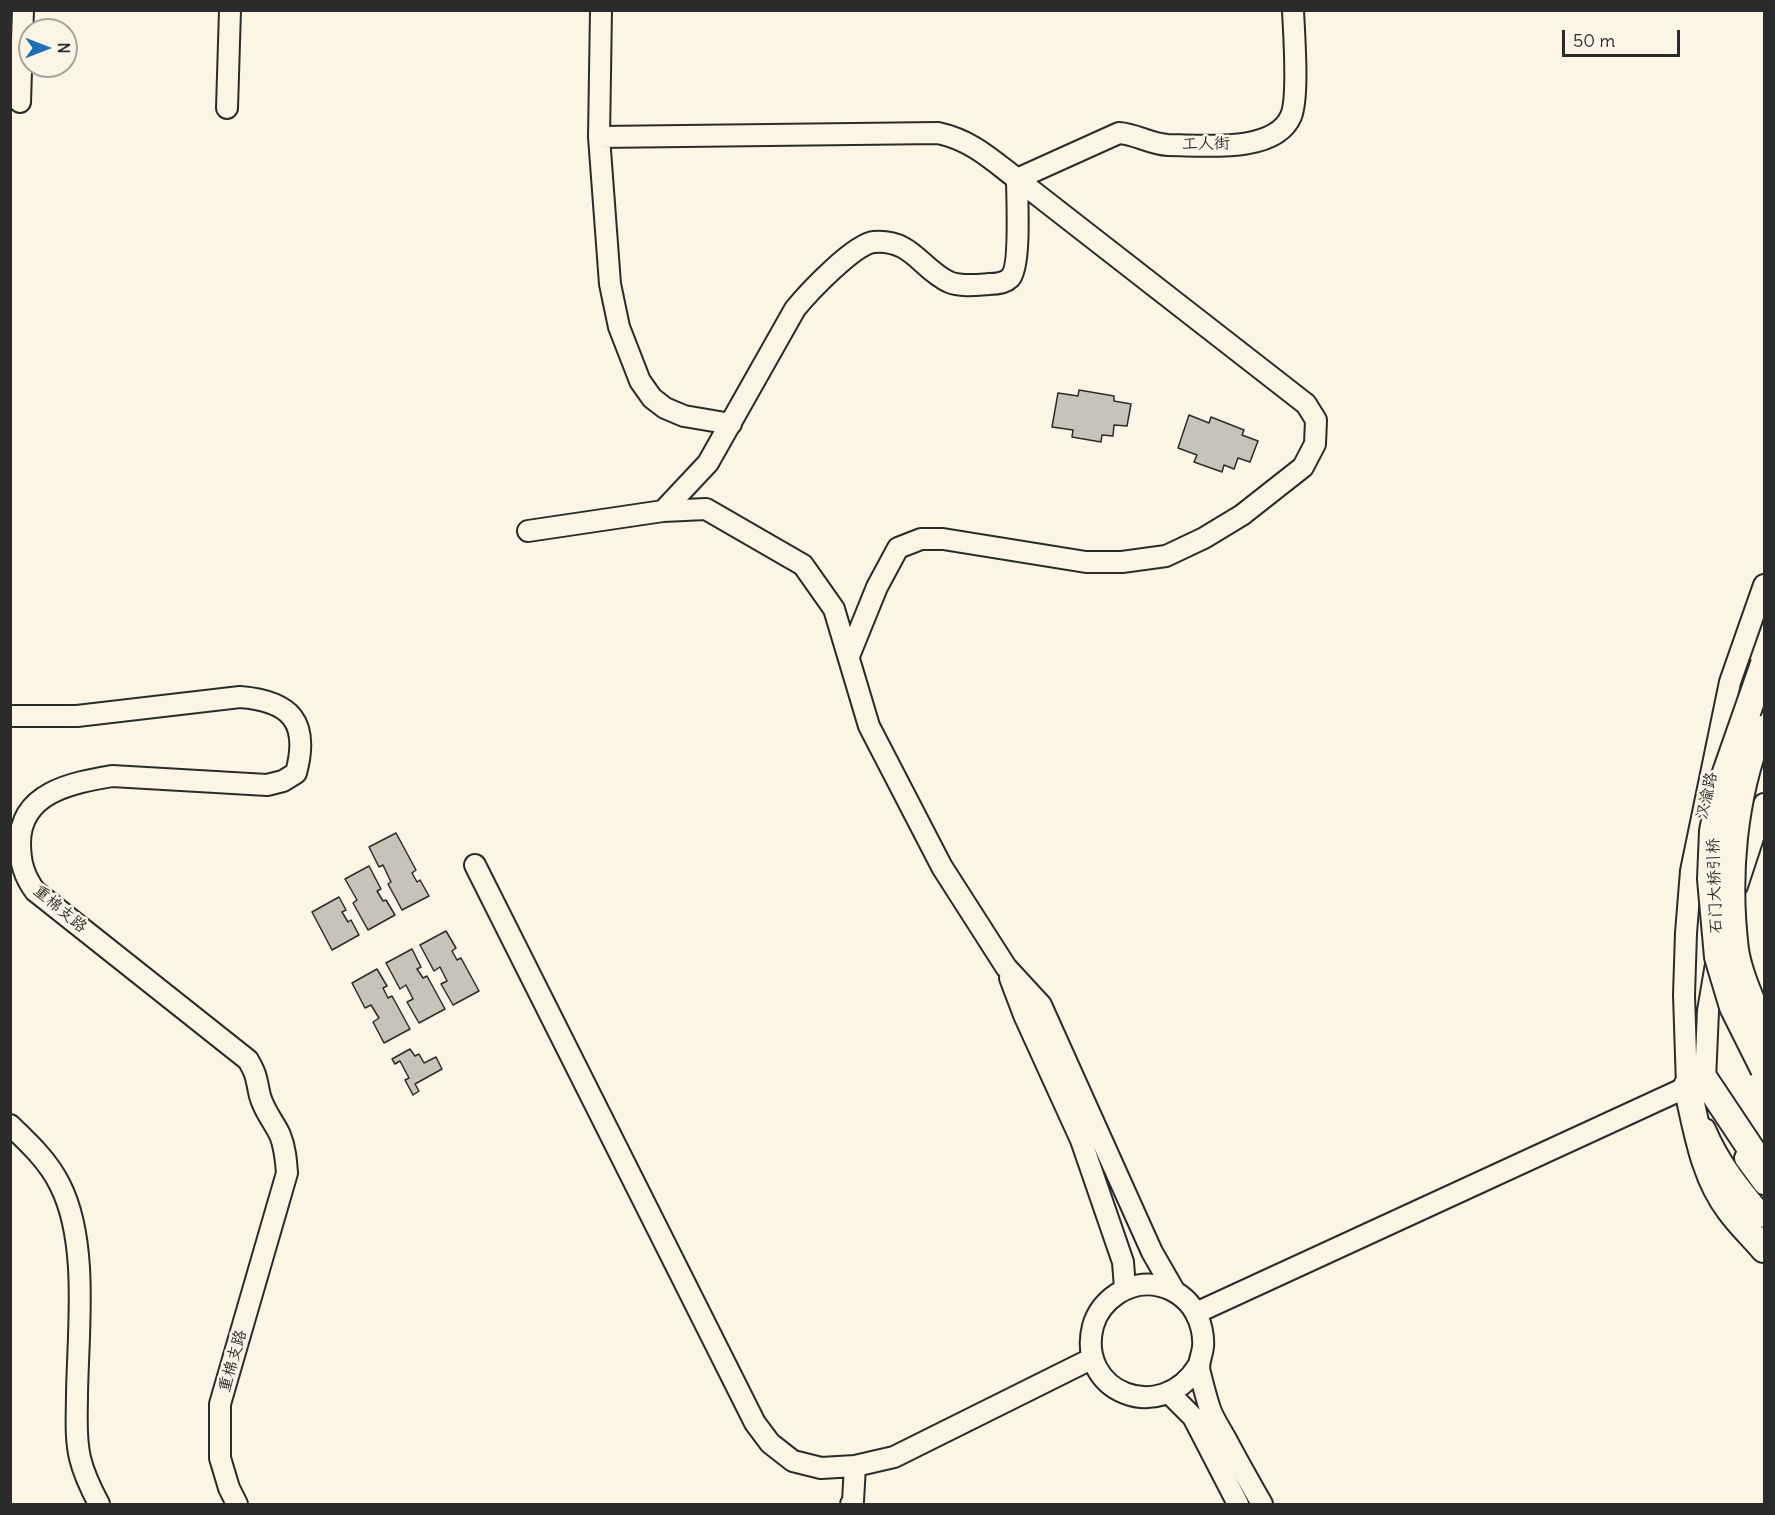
<!DOCTYPE html>
<meta charset="utf-8">
<style>
body{margin:0}
#map{position:relative;width:1775px;height:1515px;overflow:hidden;background:#fcf5e5;font-family:Delius,sans-serif}
canvas{display:block}
.frame{position:absolute;inset:0;border:12px solid #2b2b2b;pointer-events:none}
.north{position:absolute;left:18px;top:18px;width:60px;height:60px;box-sizing:border-box;background:#fcf5e5;border:2px solid #a8a49b;border-radius:50%;rotate:90deg;font-size:16px;font-weight:700;line-height:24px;text-align:center;color:#2b2b2b}
.north::after{content:'';display:block;margin:auto;width:21px;height:27px;background:#1f6fb2;clip-path:polygon(50% 0,100% 100%,50% 72%,0 100%)}
.scale{position:absolute;left:1562px;top:30px;width:118px;height:27px;box-sizing:border-box;border:3px solid #2b2b2b;border-top:0;padding-left:8px;font-size:18px;line-height:21px;white-space:nowrap;color:#2b2b2b;-webkit-text-stroke:4px #fcf5e5;paint-order:stroke}
</style>
<div id="map">
<canvas width="1775" height="1515"></canvas>
<div class="frame"></div>
<div class="north">N</div>
<div class="scale">50 m</div>
</div>
<script>
const context = document.querySelector('canvas').getContext('2d');
context.lineJoin = 'round';
function fill(path, color) { context.fillStyle = color; context.fill(path, 'evenodd'); }
function stroke(path, color, width, dash) { context.strokeStyle = color; context.lineWidth = width; context.lineCap = dash ? 'butt' : 'round'; context.setLineDash(dash || []); context.stroke(path); }
function drawText(font, color, halo, rows, align = 'center') {
  context.font = font + ' Delius,"LXGW WenKai TC",sans-serif'; context.lineWidth = 5; context.setLineDash([]); context.textBaseline = 'middle'; context.strokeStyle = halo; context.fillStyle = color; for (const [text, x, y, turn = 0] of rows) {
    context.save(); context.translate(x, y); context.rotate((+turn || 0) * Math.PI / 180); context.textAlign = isNaN(turn) ? turn : align; if (halo) context.strokeText(text, 0, 0); context.fillText(text, 0, 0); context.restore();
  }
}
const building = new Path2D(`
 M 1079,390 L 1114,396 L 1114,401 L 1131,404 L 1127,426 L 1114,425 L 1113,436 L 1102,435 L 1101,442 L 1072,437 L 1073,430 L 1052,427 L 1058,393 L 1078,396 Z
 M 1189,415 L 1209,423 L 1211,417 L 1244,430 L 1242,435 L 1258,441 L 1250,462 L 1238,458 L 1234,469 L 1224,465 L 1222,472 L 1194,462 L 1197,455 L 1178,448 Z
 M 396,833 L 416,870 L 412,873 L 417,882 L 420,880 L 429,896 L 402,910 L 388,884 L 391,882 L 383,865 L 379,867 L 369,847 Z
 M 369,866 L 381,889 L 377,891 L 383,901 L 386,900 L 395,915 L 368,930 L 353,903 L 357,900 L 345,879 Z
 M 339,897 L 346,910 L 342,912 L 348,922 L 351,920 L 359,935 L 332,950 L 312,912 Z
 M 446,931 L 456,948 L 452,951 L 457,960 L 461,958 L 479,991 L 453,1005 L 441,984 L 447,981 L 440,967 L 434,971 L 420,945 Z
 M 412,949 L 421,967 L 417,969 L 423,978 L 427,976 L 445,1009 L 419,1023 L 407,1002 L 413,999 L 406,985 L 400,989 L 386,963 Z
 M 377,969 L 387,986 L 383,988 L 388,998 L 392,996 L 410,1029 L 384,1043 L 373,1022 L 379,1018 L 371,1005 L 365,1008 L 352,983 Z
 M 410,1049 L 415,1056 L 419,1054 L 424,1063 L 436,1057 L 442,1069 L 415,1084 L 419,1091 L 413,1095 L 405,1080 L 409,1078 L 400,1061 L 395,1064 L 392,1059 Z`);
const minor = new Path2D(`
 M 601,10 L 599,137 L 610,284 L 619,327 L 640,381 L 652,398 L 665,408 L 684,416 L 731,424
 M 20,102 L 23,10
 M 227,108 L 230,10
 M 599,137 L 938,133 C 971,140 991,159 1017,179 L 1306,404 L 1316,420 L 1315,444 L 1303,467 L 1242,515 L 1204,538 L 1166,556 L 1122,562 L 1086,562 L 943,539 L 921,539 L 898,548 L 877,587 L 849,656
 M 1017,179 L 1119,133 C 1136,134 1150,144 1168,145 C 1202,145 1275,154 1291,116 C 1299,97 1294,34 1293,10
 M 663,511 L 708,463 L 795,309 C 808,293 854,244 874,242 C 912,239 921,269 949,282 C 961,287 976,285 989,284 C 996,284 1005,283 1010,278 C 1021,267 1017,197 1017,179
 M 528,531 L 663,511 L 706,509 L 803,565 L 834,609 L 869,726 L 942,867 L 1006,967 L 1041,1005 L 1152,1252 L 1175,1292
 M 10,716 L 77,716 L 240,697 C 290,701 310,721 296,773 L 283,781 L 267,785 L 112,776 C 72,783 20,792 20,843 C 20,862 24,876 35,891 L 248,1060 C 258,1077 256,1080 260,1096 C 264,1111 274,1122 280,1135 C 285,1147 286,1160 287,1173 L 220,1404 L 220,1458 L 229,1488 L 237,1504
 M 475,865 L 755,1423 L 770,1443 L 793,1461 L 821,1468 L 855,1466 L 894,1457 L 1093,1358
 M 1737,886 L 1764,804
 M 1010,978 L 1024,1015 L 1081,1140 L 1123,1262 L 1125,1288
 M 1711,1092 L 1705,1080 L 1708,1011 L 1717,958
 M 1693,1099 L 1687,1086 L 1684,995 L 1686,933 L 1691,871 L 1730,682 L 1764,585
 M 10,1125 C 29,1143 49,1162 60,1185 C 89,1242 78,1330 77,1394 C 77,1414 75,1437 80,1458 C 84,1475 91,1489 99,1504
 M 1705,1129 C 1719,1163 1741,1190 1764,1217
 M 1745,1158 L 1764,1184
 M 1196,1313 L 1700,1081
 M 1198,1366 C 1161,1426 1076,1392 1093,1326 C 1097,1312 1105,1302 1117,1294 C 1129,1286 1145,1282 1160,1286 C 1174,1289 1188,1299 1195,1312 C 1201,1322 1204,1336 1203,1347 C 1202,1357 1197,1363 1200,1373 C 1203,1385 1206,1397 1210,1409 C 1214,1420 1221,1430 1227,1441 C 1238,1462 1250,1483 1262,1504
 M 1169,1393 L 1193,1417 L 1238,1504
 M 851,1504 L 853,1501 L 855,1466`);
const major = new Path2D(`
 M 1705,1080 L 1757,1158 L 1764,1166
 M 1687,1086 C 1697,1128 1703,1175 1730,1210 C 1740,1224 1753,1236 1764,1249`);
const majorBridge = new Path2D(`
 M 1764,664 L 1723,781 L 1713,831 L 1711,879 L 1718,957 L 1733,1007 L 1764,1069
 M 1760,729 C 1733,798 1726,876 1735,950 C 1739,976 1754,1007 1764,1031`);
const streetNames = [
 ["工人街",1206,144,-1],
 ["汉渝路",1707,796,-78],
 ["石门大桥引桥",1715,886,-92],
 ["重棉支路",60,909,40],
 ["重棉支路",233,1361,-74]
];
fill(building, '#c8c3b7');
stroke(building, '#2b2b2b', 1.5);
stroke(minor, '#2b2b2b', 24);
stroke(major, '#2b2b2b', 30);
stroke(minor, '#fcf5e5', 20);
stroke(major, '#fcf5e5', 26);
stroke(majorBridge, '#2b2b2b', 30, []);
stroke(majorBridge, '#fcf5e5', 26);
drawText('16px', '#2b2b2b', '#fcf5e5', streetNames);
</script>
